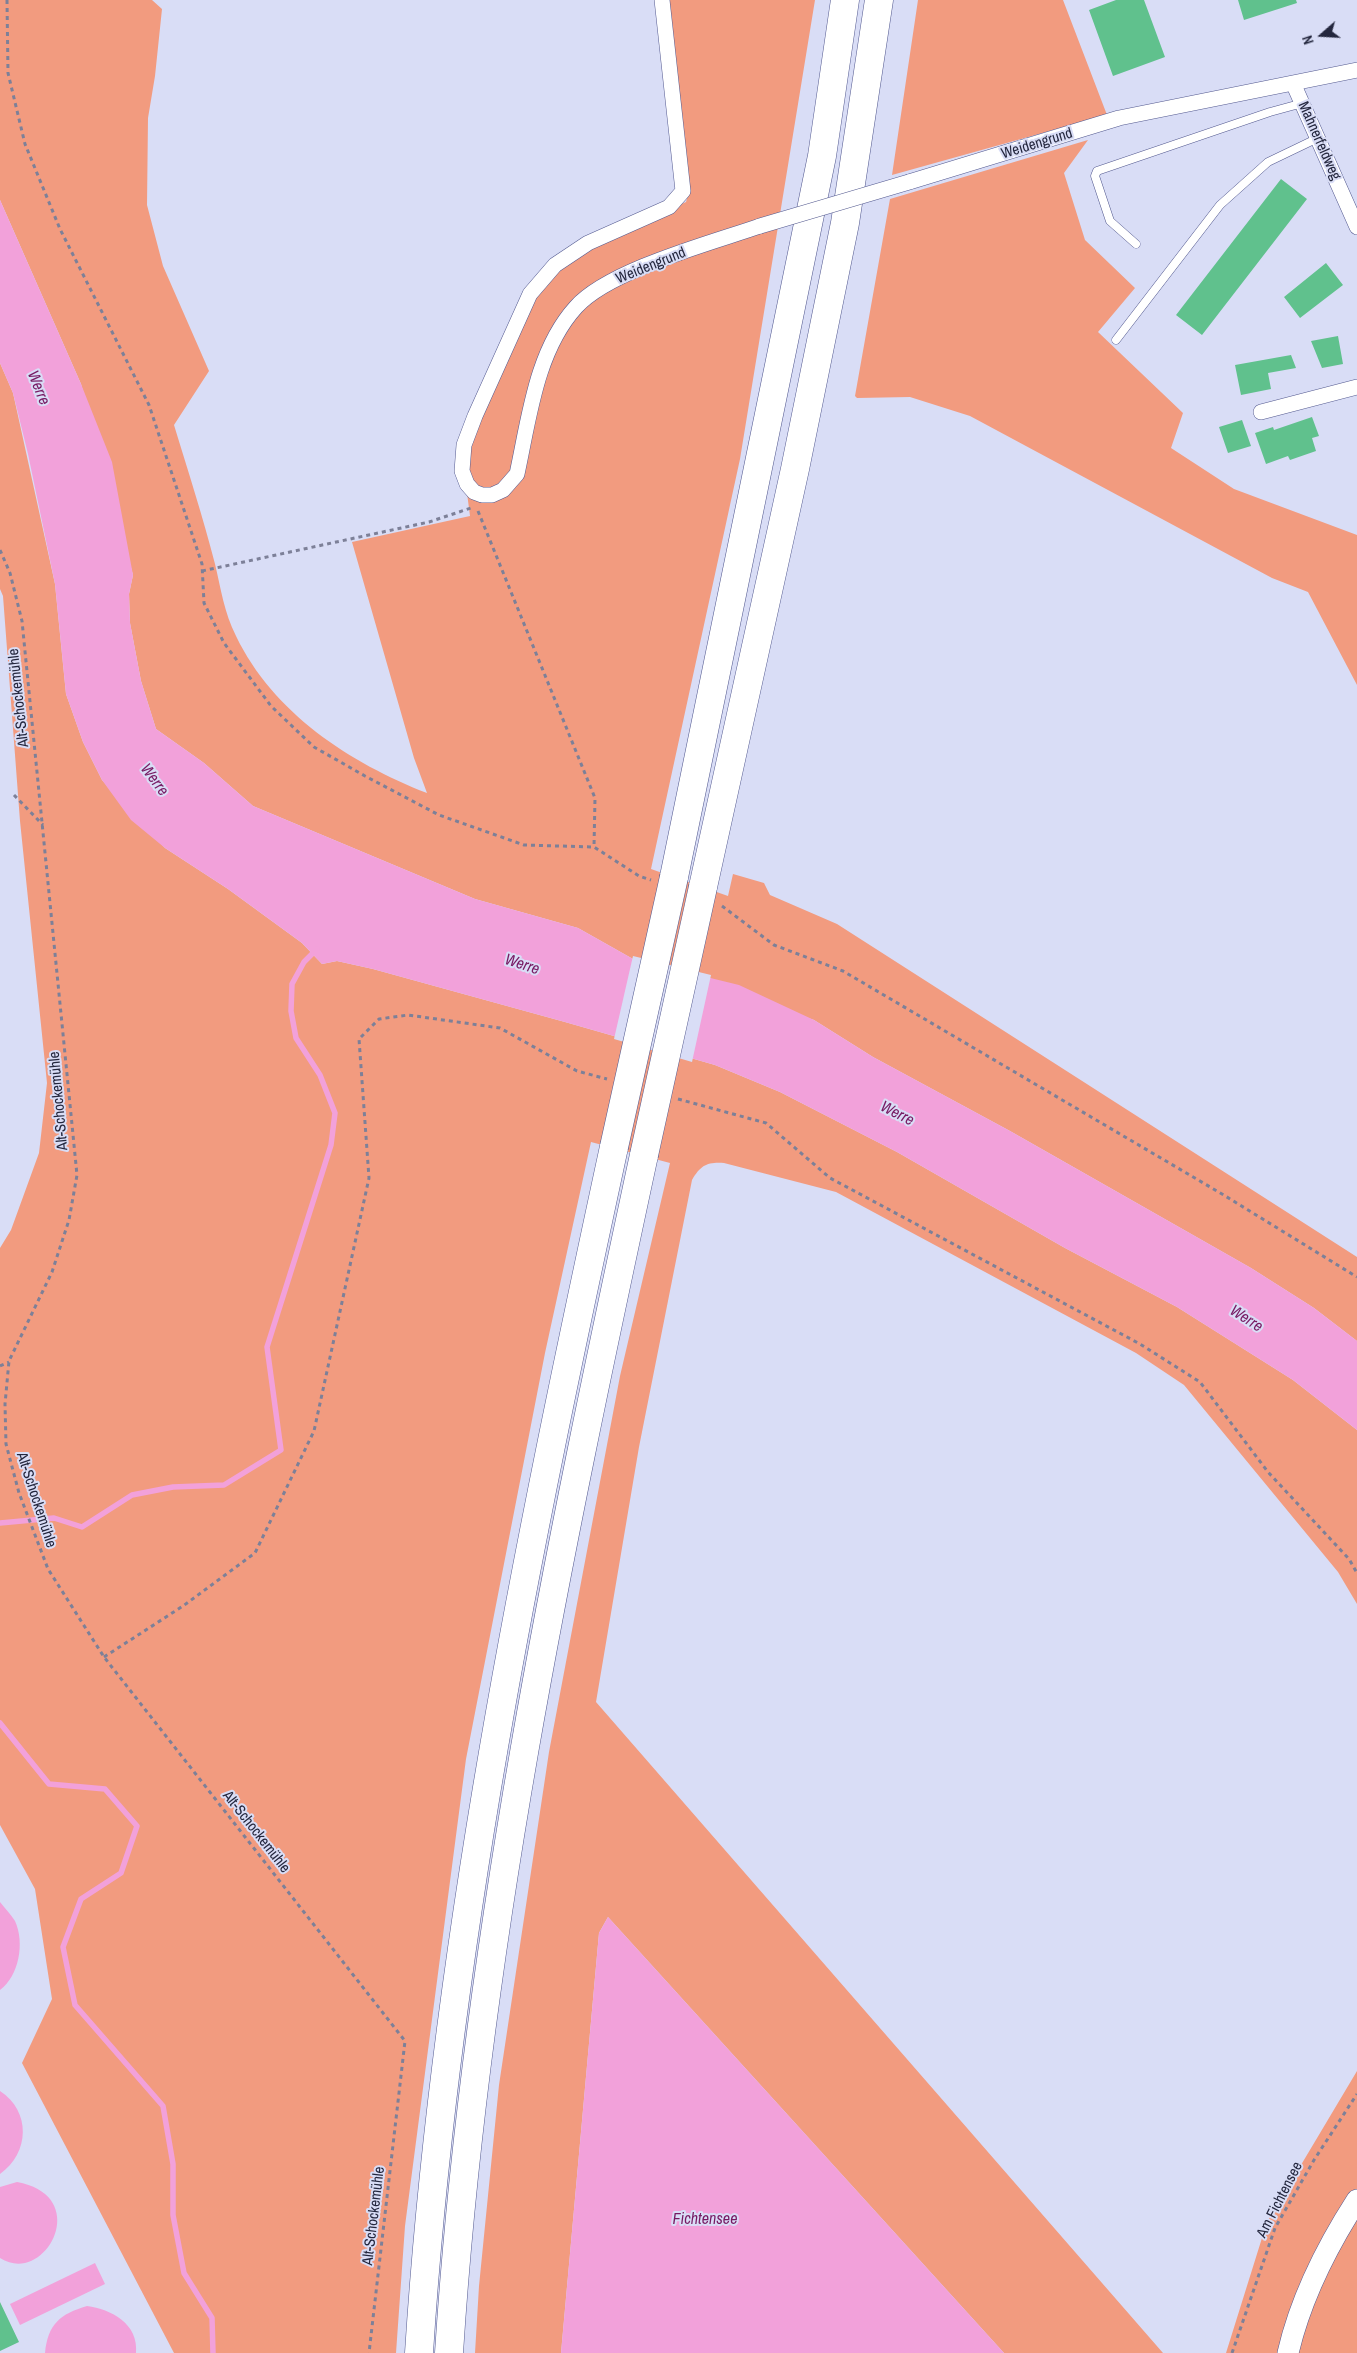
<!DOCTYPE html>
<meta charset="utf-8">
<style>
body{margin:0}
#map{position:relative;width:1357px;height:2353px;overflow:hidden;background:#d9ddf6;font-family:"Archivo Narrow",sans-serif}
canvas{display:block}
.north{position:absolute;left:1297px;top:10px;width:50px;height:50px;-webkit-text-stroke:4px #d9ddf6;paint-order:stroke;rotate:251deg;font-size:14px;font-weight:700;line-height:20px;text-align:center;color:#24273e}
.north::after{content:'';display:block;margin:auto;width:18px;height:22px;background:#24273e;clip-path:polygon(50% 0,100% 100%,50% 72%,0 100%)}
</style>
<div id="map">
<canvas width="1357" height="2353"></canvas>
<div class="north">N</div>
</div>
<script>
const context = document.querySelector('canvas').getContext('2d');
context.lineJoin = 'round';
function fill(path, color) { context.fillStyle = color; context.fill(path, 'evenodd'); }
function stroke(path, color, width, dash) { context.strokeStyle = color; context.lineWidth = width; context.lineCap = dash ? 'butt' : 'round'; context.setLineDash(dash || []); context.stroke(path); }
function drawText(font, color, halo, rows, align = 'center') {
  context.font = font + ' "Archivo Narrow",sans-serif'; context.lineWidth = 4; context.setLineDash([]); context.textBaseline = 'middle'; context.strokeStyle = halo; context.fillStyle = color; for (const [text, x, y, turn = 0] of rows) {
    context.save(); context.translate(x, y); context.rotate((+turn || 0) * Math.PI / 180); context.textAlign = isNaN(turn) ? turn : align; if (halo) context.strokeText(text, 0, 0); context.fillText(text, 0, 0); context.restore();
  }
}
const green = new Path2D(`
 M 0,0 L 152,0 L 162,9 L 155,76 L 148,118 L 147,205 L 163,266 L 209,371 L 174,425 C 188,471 203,517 215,564 C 221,589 224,612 236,636 C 273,713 350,763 427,793 L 414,758 L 352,542 L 470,516 L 467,493 L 469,446 L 515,330 L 556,267 L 588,246 L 686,202 L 689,191 L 668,0 L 815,0 L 740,459 L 651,869 L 728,896 L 733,874 L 764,883 L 770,895 L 837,924 L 1357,1257 L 1357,1341 L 1314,1308 L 1251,1268 L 1010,1131 L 873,1057 L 814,1020 L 633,959 L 578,928 L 475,899 L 253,806 L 204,763 L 156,729 L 141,681 L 130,623 L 129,594 L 133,575 L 81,384 L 0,200 Z
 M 918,0 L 1063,0 L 1107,115 L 892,175 Z
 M 1088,140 L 1064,173 L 1085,240 L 1135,288 L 1098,332 L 1183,413 L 1171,448 L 1234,489 L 1357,535 L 1357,685 L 1308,592 L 1272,578 L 970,416 L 910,397 L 857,398 L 855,396 L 890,199 Z
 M 0,363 L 13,393 L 55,584 L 66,694 L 83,742 L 102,780 L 165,848 L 228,889 L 302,943 L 322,964 L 337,961 L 373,969 L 565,1022 L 715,1065 L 780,1092 L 897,1152 L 1065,1248 L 1177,1307 L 1293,1380 L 1357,1430 L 1357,1604 L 1338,1572 L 1184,1385 L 1136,1353 L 836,1192 L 724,1163 C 707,1162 701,1165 692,1180 L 639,1447 L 596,1702 L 1163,2353 L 1004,2353 L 608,1917 L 599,1933 L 561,2353 L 475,2353 L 479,2286 L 499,2085 L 549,1752 L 620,1376 L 670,1163 L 591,1142 L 545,1353 L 466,1759 L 405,2226 L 396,2353 L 174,2353 L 22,2063 L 52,1999 L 35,1889 L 0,1825 L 0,1248 L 11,1230 L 39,1153 L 47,1083 L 20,821 L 3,596 L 0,589 Z
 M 1357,2071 L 1357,2353 L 1226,2353 L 1267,2222 Z`);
const water = new Path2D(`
 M 0,200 L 81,384 L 112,462 L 133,575 L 129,594 L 130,623 L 141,681 L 156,729 L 204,763 L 253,806 L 475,899 L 578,928 L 633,959 L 739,985 L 814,1020 L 873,1057 L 1010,1131 L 1251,1268 L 1314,1308 L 1357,1341 L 1357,1430 L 1293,1380 L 1177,1307 L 1065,1248 L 897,1152 L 780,1092 L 715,1065 L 565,1022 L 373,969 L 337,961 L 322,964 L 302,943 L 228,889 L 165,848 L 131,820 L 102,780 L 83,742 L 66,694 L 55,584 L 28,454 L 13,393 L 0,363 Z
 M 0,1902 C 5,1908 11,1915 15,1921 C 25,1943 19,1976 0,1990 Z
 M 608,1917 L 1004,2353 L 561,2353 L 599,1933 Z
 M 0,2091 C 31,2111 30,2153 0,2174 Z
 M 17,2182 C 94,2196 45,2287 0,2258 L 0,2187 Z
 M 95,2263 L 105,2284 L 20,2325 L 10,2304 Z
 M 87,2306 C 111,2309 139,2324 136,2353 L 45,2353 C 48,2324 60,2314 87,2306 Z`);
const pier = new Path2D(`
 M 633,956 L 711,975 L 692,1062 L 614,1039 Z`);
const stream = new Path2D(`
 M 0,1523 L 54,1518 L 82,1527 L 132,1495 L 173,1487 L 224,1485 L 281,1450 L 267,1347 L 331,1145 L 335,1113 L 320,1075 L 296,1038 L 291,1011 L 292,984 L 304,962 L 317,949
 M 0,1723 L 49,1784 L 105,1789 L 137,1826 L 121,1873 L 81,1899 L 63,1947 L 75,2005 L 163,2106 L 173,2164 L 173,2215 L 184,2273 L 212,2318 L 213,2353`);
const building = new Path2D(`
 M 1116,0 L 1144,0 L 1165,57 L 1113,76 L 1089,10 Z
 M 1238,0 L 1296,0 L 1297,3 L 1244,20 Z
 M 1281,179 L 1307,199 L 1202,335 L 1176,315 Z
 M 1326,263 L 1343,285 L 1300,318 L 1284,297 Z
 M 1338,336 L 1343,364 L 1322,368 L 1311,341 Z
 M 1291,355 L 1296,368 L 1268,373 L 1271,389 L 1241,395 L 1235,365 Z
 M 1312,417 L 1319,436 L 1312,438 L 1316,451 L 1290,460 L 1288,456 L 1266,464 L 1255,433 L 1273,427 L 1274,430 Z
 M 1242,420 L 1251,446 L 1228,453 L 1219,427 Z
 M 0,2302 L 19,2342 L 0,2351 Z`);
const path = new Path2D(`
 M 7,0 L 8,73 L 25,144 L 60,229 L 149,405 L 202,564 L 204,603 L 224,643 L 271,706 L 314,747 L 365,776 L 439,815 L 524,845 L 594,847 L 639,876 L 651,880
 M 478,511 L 595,798 L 594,847
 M 0,550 L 10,573 L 22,621 L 77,1175 L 69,1220 L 52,1272 L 9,1361 L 5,1404 L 6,1444 L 19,1493 L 48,1569 L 104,1657 L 405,2041 L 369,2353
 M 202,571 L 429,522 L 471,508
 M 14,795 L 43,825
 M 722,906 L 774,945 L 843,971 L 1222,1194 L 1357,1277
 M 678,1099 L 766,1123 L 830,1178 L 1140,1344 L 1200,1382 L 1268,1472 L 1349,1559 L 1357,1573
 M 0,1366 L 9,1362
 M 104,1657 L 183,1606 L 255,1553 L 314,1431 L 369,1178 L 359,1039 L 379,1019 L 408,1015 L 500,1028 L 577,1071 L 607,1079
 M 1232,2353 L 1275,2228 L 1314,2160 L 1357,2094`);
const service = new Path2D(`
 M 1136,244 L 1110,221 L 1095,176 L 1097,171 L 1270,112 L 1303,103
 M 1116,340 L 1220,205 L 1268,162 L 1318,138`);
const minor = new Path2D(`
 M 662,0 L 683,191 L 669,207 L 588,243 L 555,265 L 530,294 L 475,416 L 464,445 L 462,471 L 467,484 L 474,492 L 482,495 L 492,495 L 503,490 L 517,474 C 529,419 536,351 576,307 C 609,270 711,243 760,226
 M 1293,83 L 1357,227
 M 909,182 L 1119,118 L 1357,70
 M 1261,412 L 1357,387`);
const secondary = new Path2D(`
 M 1288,2353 C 1301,2297 1326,2248 1357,2200`);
const motorway = new Path2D(`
 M 674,877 L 822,156 L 845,0
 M 703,887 L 795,469 L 845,223 L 879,0
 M 419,2353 C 445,1946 528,1545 614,1147
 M 449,2353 C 475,1949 559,1550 644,1155`);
const minorBridge = new Path2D(`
 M 760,226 L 909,182`);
const motorwayBridge = new Path2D(`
 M 614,1147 L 674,877
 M 644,1155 L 703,887`);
const streetNames = [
 ["Mahnerfeldweg",1319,141,66],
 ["Weidengrund",1037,144,-17],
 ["Weidengrund",651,266,-22],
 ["Alt-Schockemühle",19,698,-96],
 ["Alt-Schockemühle",59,1101,-95],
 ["Alt-Schockemühle",36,1500,72],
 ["Alt-Schockemühle",256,1832,52],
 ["Am Fichtensee",1280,2200,-63],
 ["Alt-Schockemühle",374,2216,-83]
];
const waterNames = [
 ["Werre",38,388,68],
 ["Werre",154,780,53],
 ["Werre",522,965,18],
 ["Werre",897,1114,27],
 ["Werre",1246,1319,33],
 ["Fichtensee",705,2220]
];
fill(green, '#f29b7f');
fill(water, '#f2a1da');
fill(pier, '#d9ddf6');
stroke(stream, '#f2a1da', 5.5);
fill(building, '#60c18d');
stroke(service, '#53598f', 9);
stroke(minor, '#53598f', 16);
stroke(secondary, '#53598f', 22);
stroke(motorway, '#53598f', 29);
stroke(path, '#7d8098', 3, [4, 4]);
stroke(service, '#fff', 8);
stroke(minor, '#fff', 15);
stroke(secondary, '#fff', 21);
stroke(motorway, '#fff', 28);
stroke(minorBridge, '#53598f', 16, []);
stroke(motorwayBridge, '#53598f', 29, []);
stroke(minorBridge, '#fff', 15);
stroke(motorwayBridge, '#fff', 28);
drawText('15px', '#24273e', '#d9ddf6', streetNames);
drawText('italic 16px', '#771a63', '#d9ddf6', waterNames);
</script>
